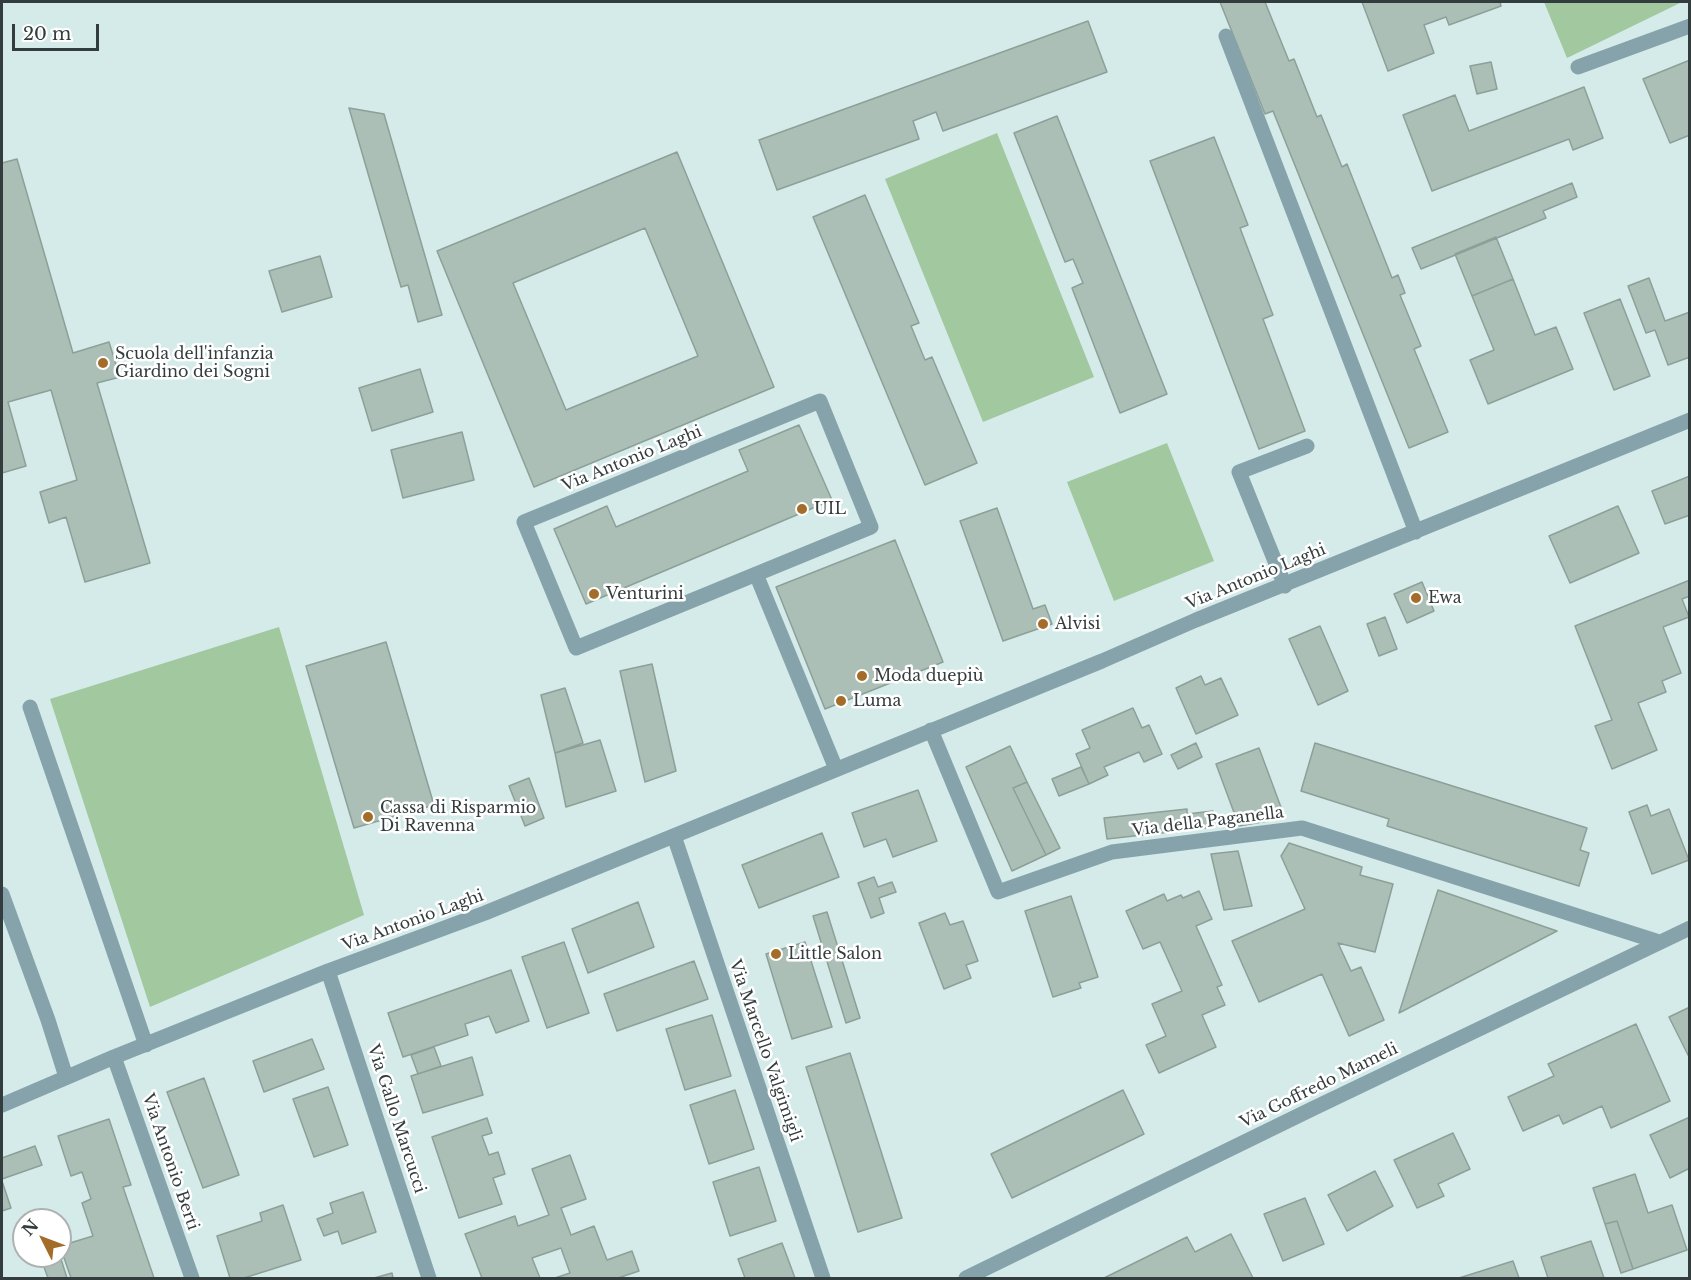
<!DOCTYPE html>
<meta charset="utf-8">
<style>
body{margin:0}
#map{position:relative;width:1691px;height:1280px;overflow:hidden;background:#d4ebea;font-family:"Libre Baskerville",serif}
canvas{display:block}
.frame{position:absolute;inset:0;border:3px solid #343d3d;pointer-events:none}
.north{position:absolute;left:12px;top:1208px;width:60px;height:60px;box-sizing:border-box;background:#fff;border:2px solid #aeb1b1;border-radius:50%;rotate:312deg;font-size:16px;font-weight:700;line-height:24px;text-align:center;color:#343d3d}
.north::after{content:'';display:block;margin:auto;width:21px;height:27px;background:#a36c28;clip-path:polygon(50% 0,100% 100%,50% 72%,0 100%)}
.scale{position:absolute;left:12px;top:24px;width:87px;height:27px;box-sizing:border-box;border:3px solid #343d3d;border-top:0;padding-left:8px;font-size:18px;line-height:21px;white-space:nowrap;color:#343d3d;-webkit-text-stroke:4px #fff;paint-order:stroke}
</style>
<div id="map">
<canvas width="1691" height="1280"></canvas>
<div class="frame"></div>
<div class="north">N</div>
<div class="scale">20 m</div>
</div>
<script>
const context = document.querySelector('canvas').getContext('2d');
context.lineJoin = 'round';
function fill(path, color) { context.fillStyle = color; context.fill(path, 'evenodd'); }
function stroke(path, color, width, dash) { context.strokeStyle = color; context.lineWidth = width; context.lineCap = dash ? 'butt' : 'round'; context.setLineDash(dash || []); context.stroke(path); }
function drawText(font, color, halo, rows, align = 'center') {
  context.font = font + ' "Libre Baskerville",serif'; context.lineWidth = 5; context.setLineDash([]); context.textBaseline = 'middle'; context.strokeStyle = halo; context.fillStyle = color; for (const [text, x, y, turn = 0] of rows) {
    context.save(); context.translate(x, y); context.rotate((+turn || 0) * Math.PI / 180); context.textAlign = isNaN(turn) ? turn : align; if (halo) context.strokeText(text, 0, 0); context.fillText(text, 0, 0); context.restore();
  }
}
const green = new Path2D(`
 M 1544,2 L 1682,2 L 1567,58 Z
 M 997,133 L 1094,377 L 983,422 L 885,179 Z
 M 1167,443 L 1214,561 L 1114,601 L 1067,482 Z
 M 279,627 L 364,915 L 150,1007 L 50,699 Z`);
const building = new Path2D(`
 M 1220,2 L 1265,2 L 1289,61 L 1294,59 L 1317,117 L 1321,115 L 1342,167 L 1347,164 L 1392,278 L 1398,275 L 1405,293 L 1400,295 L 1421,346 L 1414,349 L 1448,432 L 1409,448 L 1273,111 L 1265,114 Z
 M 1362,2 L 1500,2 L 1501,6 L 1449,25 L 1446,17 L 1424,25 L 1434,53 L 1388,71 Z
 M 1088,21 L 1107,72 L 943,131 L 936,112 L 913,121 L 919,139 L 777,190 L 759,140 Z
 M 1690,60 L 1690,135 L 1670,143 L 1643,79 Z
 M 1491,62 L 1497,89 L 1477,94 L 1470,66 Z
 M 1584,87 L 1603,138 L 1573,150 L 1569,139 L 1432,191 L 1403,115 L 1455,95 L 1469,131 Z
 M 349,108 L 384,114 L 442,315 L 418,322 L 408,285 L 401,287 Z
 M 1057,116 L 1167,394 L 1120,413 L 1072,288 L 1083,283 L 1073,259 L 1065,262 L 1014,133 Z
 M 1214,137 L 1248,225 L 1240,228 L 1273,315 L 1263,319 L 1305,431 L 1259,449 L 1150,161 Z
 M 677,152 L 774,387 L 534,487 L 437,251 ZM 645,228 L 698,356 L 566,410 L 513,283 Z
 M 17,159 L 73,353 L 109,342 L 120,377 L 97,383 L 150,563 L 85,582 L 66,517 L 49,523 L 40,492 L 77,480 L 51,390 L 8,402 L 26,466 L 2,473 L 2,163 Z
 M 1572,183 L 1577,197 L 1543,211 L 1546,218 L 1421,269 L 1412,248 Z
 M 865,195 L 919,323 L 911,326 L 925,360 L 932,357 L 977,463 L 925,485 L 813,217 Z
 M 1496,237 L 1513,279 L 1472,296 L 1455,254 Z
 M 320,256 L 332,297 L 282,312 L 269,271 Z
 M 1649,278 L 1665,321 L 1690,312 L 1690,357 L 1668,365 L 1655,330 L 1646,333 L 1628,286 Z
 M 1513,279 L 1535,335 L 1556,327 L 1573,369 L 1488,404 L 1470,360 L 1494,350 L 1472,296 Z
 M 1620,299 L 1650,376 L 1614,390 L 1584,313 Z
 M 420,369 L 433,412 L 372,431 L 359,388 Z
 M 799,425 L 832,500 L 586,604 L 554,529 L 607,506 L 616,527 L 748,471 L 739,450 Z
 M 462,432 L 474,480 L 403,498 L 391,450 Z
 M 1690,476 L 1690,515 L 1665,524 L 1652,491 Z
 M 1618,506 L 1639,553 L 1570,583 L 1549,536 Z
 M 997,508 L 1033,609 L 1045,605 L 1052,624 L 1003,641 L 960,521 Z
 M 895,540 L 943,662 L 825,709 L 776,587 Z
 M 1690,580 L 1690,596 L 1682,599 L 1689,617 L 1663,627 L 1681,673 L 1662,681 L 1666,692 L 1638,703 L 1657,750 L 1612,769 L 1595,726 L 1612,720 L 1575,626 Z
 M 1422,582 L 1434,611 L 1407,623 L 1394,594 Z
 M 1385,617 L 1397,649 L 1379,656 L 1367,624 Z
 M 1320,626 L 1348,691 L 1318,705 L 1289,639 Z
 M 386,642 L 434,805 L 354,828 L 306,666 Z
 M 652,664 L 676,771 L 645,782 L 620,671 Z
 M 1201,676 L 1205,685 L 1221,678 L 1238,715 L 1196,734 L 1176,688 Z
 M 565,688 L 583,743 L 555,753 L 541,695 Z
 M 1133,708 L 1142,728 L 1149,725 L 1162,754 L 1144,762 L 1139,752 L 1104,767 L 1108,775 L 1089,784 L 1076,754 L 1090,748 L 1082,730 Z
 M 600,740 L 616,791 L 566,807 L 555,753 Z
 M 1196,743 L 1202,757 L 1178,769 L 1171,755 Z
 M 1315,743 L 1587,828 L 1580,850 L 1589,853 L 1579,886 L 1387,826 L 1389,819 L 1301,791 Z
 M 1010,746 L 1027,782 L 1013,788 L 1046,855 L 1012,871 L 966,767 Z
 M 1259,748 L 1285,818 L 1239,826 L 1216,764 Z
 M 1081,767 L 1089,784 L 1059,796 L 1052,779 Z
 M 529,778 L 544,818 L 525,826 L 509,786 Z
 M 1027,782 L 1060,848 L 1046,855 L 1013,788 Z
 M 918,790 L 937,841 L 893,857 L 886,839 L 864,847 L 852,813 Z
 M 1647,805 L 1651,816 L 1669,809 L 1689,860 L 1652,874 L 1629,812 Z
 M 1187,809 L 1187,814 L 1213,811 L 1215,827 L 1107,839 L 1104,818 Z
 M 822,833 L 839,877 L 759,908 L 742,865 Z
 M 1289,843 L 1362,867 L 1360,875 L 1393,884 L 1375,952 L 1338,943 L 1351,971 L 1361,967 L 1384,1020 L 1349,1036 L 1322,974 L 1259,1002 L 1232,941 L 1305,909 L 1281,856 Z
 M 1238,851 L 1252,906 L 1224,910 L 1211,854 Z
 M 874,877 L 878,887 L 892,882 L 896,892 L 879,898 L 884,913 L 871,918 L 858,883 Z
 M 1438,890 L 1557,931 L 1399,1013 Z
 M 1199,891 L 1212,919 L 1196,926 L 1222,985 L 1217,987 L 1225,1005 L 1202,1015 L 1216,1047 L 1159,1073 L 1146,1045 L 1166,1036 L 1152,1004 L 1182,991 L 1160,942 L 1143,949 L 1126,911 L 1164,894 L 1167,901 L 1181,895 L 1183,898 Z
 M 1071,896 L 1098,977 L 1079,983 L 1081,988 L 1053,997 L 1025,911 Z
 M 638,902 L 654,947 L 588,973 L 572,929 Z
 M 827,912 L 860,1018 L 846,1023 L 813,916 Z
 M 945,913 L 950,925 L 963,921 L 978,961 L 966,965 L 971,978 L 944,989 L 919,923 Z
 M 564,942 L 589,1013 L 547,1028 L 522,957 Z
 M 805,942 L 832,1027 L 792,1039 L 766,954 Z
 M 694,961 L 708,999 L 617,1031 L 604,994 Z
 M 511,970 L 529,1021 L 496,1033 L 489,1016 L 465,1024 L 468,1035 L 403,1057 L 388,1013 Z
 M 1690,1007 L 1690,1059 L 1669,1017 Z
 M 712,1015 L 731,1076 L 685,1090 L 666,1029 Z
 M 1636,1024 L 1670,1101 L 1611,1128 L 1602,1106 L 1563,1124 L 1559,1115 L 1523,1131 L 1508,1097 L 1554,1076 L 1548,1064 Z
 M 312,1039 L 324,1069 L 264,1092 L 253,1061 Z
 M 434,1047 L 441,1066 L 418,1074 L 411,1055 Z
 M 850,1053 L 902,1218 L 858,1232 L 806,1067 Z
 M 472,1057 L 483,1095 L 423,1113 L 411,1076 Z
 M 204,1078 L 239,1175 L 203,1188 L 167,1092 Z
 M 328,1087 L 348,1145 L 314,1157 L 293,1099 Z
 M 735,1090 L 754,1149 L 709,1164 L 690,1105 Z
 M 1123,1090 L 1144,1134 L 1012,1198 L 991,1154 Z
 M 1690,1117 L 1690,1168 L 1670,1178 L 1650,1135 Z
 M 487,1118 L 492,1133 L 482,1136 L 489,1155 L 498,1152 L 505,1174 L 493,1178 L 502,1204 L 459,1218 L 432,1137 Z
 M 109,1119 L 131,1185 L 123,1187 L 154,1278 L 71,1278 L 60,1246 L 93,1236 L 82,1203 L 91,1199 L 82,1172 L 71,1176 L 58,1136 Z
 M 1453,1133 L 1470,1169 L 1438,1184 L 1444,1196 L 1417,1208 L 1394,1160 Z
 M 35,1146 L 42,1165 L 2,1179 L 2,1158 Z
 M 570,1155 L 586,1199 L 561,1208 L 571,1235 L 594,1226 L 607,1260 L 632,1251 L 639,1271 L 618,1278 L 555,1278 L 570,1273 L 561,1248 L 532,1258 L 540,1278 L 482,1278 L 465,1234 L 515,1216 L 518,1226 L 549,1215 L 532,1169 Z
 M 759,1167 L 776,1221 L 730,1236 L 713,1182 Z
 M 1375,1171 L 1393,1206 L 1347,1231 L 1328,1195 Z
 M 1635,1174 L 1648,1213 L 1672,1205 L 1687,1250 L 1633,1269 L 1617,1221 L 1605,1224 L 1593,1188 Z
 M 2,1181 L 11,1208 L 2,1211 Z
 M 363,1192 L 376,1232 L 342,1244 L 338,1231 L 324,1236 L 317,1219 L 333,1213 L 330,1203 Z
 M 1305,1198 L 1324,1244 L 1283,1261 L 1264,1214 Z
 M 283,1205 L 301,1260 L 244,1278 L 230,1278 L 217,1236 L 262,1221 L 260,1213 Z
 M 1617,1221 L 1633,1269 L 1621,1273 L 1605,1224 Z
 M 1231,1234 L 1253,1278 L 1104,1278 L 1187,1237 L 1195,1252 Z
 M 1591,1241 L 1604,1278 L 1548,1278 L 1541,1257 Z
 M 782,1243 L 795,1278 L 745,1278 L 738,1259 Z
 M 40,1256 L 60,1256 L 67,1278 L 48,1278 Z
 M 1513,1261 L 1519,1278 L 1459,1278 Z
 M 392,1273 L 393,1278 L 374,1278 Z`);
const minor = new Path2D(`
 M 1226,36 L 1416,532
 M 1578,67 L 1690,26
 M 820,401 L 871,527 L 576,648 L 524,522 Z
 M 756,574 L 836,769
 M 1285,586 L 1239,472 L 1307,446
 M 30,707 L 146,1045
 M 931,730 L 998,892 L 1112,852 L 1302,828 L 1659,942
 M 674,836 L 823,1278
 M 2,894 L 48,1020 L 66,1077
 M 328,971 L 429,1278
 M 114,1057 L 192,1278
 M 2,1105 L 114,1057 L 328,971 L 485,913 L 1102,661 L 1196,620 L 1690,420
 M 966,1278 L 1312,1109 L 1690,928`);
const markers = [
 [103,363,6,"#a36c28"],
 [802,509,6,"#a36c28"],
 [594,594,6,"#a36c28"],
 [1416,598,6,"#a36c28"],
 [1043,624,6,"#a36c28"],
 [862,676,6,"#a36c28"],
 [841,701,6,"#a36c28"],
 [368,817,6,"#a36c28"],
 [776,954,6,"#a36c28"]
];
const poiNames = [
 ["Scuola dell'infanzia",115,354],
 ["Giardino dei Sogni",115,372],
 ["UIL",814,509],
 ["Venturini",606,594],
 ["Ewa",1428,598],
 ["Alvisi",1055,624],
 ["Moda duepiù",874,676],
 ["Luma",853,701],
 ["Cassa di Risparmio",380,808],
 ["Di Ravenna",380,826],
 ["Little Salon",788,954]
];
const streetNames = [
 ["Via Antonio Laghi",632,459,-22],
 ["Via Antonio Laghi",1256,577,-22],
 ["Via della Paganella",1208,822,-7],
 ["Via Antonio Laghi",413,921,-20],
 ["Via Marcello Valgimigli",765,1051,71],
 ["Via Goffredo Mameli",1319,1086,-26],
 ["Via Gallo Marcucci",396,1119,72],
 ["Via Antonio Berti",170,1162,71]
];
fill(green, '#a2c89f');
fill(building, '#acbfb7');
stroke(building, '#8da098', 1.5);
stroke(minor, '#86a3ac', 15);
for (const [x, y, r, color] of markers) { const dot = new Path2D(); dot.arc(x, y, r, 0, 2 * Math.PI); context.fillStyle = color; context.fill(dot); stroke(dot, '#fff', 2); }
drawText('16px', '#343d3d', '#fff', poiNames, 'left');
drawText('16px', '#343d3d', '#fff', streetNames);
</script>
